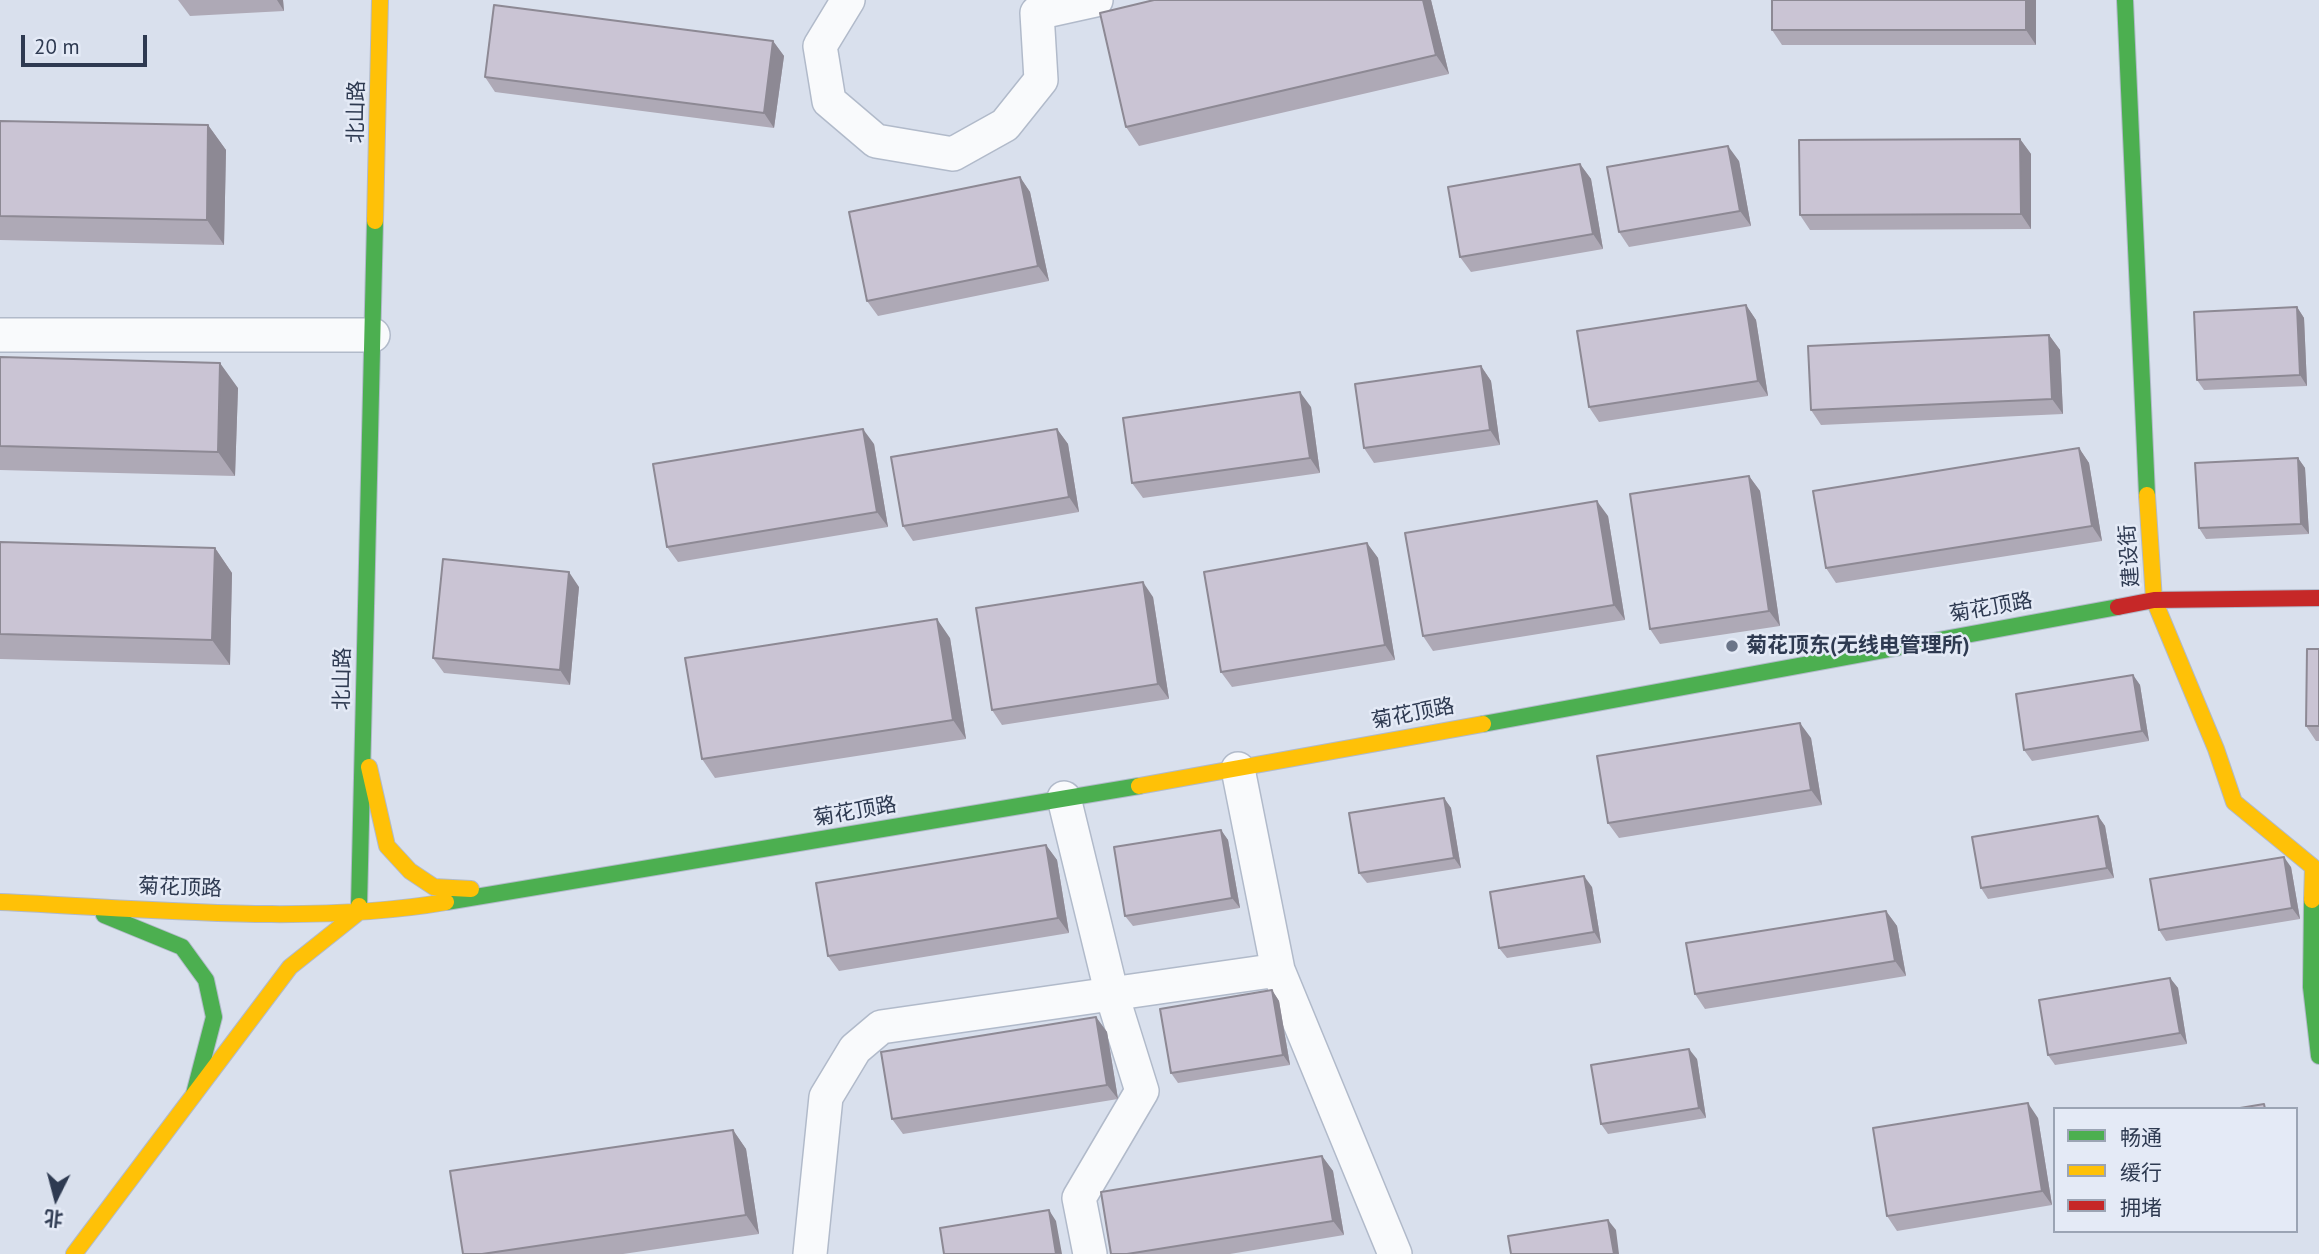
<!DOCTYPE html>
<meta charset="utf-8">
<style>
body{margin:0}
#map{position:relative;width:2319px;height:1254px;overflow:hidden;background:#d9e0ed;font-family:"PT Sans","Noto Sans SC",sans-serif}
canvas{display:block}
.legend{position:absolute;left:2053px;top:1107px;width:245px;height:126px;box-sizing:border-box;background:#e4eaf6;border:2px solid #9ba4b4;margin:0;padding:9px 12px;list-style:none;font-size:21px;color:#2e3a51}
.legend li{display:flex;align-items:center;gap:14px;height:35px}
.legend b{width:35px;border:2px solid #9ba4b4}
.north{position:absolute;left:21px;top:1163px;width:70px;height:70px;-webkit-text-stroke:5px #e4eaf6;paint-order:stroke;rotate:186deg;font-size:19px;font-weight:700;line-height:28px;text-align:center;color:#2e3a51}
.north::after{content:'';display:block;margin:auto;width:24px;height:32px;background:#2e3a51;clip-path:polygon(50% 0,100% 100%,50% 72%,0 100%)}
.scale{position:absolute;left:21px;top:35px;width:126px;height:32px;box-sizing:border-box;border:4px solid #2e3a51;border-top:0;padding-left:9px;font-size:21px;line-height:24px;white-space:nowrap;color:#2e3a51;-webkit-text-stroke:5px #e4eaf6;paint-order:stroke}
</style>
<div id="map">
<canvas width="2319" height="1254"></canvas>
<ul class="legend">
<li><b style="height:9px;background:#4caf50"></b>畅通</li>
<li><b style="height:9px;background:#ffc107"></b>缓行</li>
<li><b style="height:9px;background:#c62828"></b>拥堵</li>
</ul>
<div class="north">北</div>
<div class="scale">20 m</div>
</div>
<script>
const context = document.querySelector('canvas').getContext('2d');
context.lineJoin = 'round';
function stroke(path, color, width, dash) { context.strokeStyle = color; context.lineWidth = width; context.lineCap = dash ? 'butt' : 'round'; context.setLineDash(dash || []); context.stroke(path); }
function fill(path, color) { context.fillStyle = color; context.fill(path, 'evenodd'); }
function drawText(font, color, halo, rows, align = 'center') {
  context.font = font + ' "PT Sans","Noto Sans SC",sans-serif'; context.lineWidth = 5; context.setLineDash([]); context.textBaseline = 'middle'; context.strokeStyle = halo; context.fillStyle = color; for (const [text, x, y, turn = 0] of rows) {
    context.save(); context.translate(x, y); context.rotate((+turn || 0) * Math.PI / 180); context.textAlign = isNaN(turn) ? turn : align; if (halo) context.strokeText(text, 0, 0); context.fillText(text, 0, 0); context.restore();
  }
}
const street = new Path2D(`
 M 848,0 L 820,46 L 829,101 L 876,141 L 953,154 L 1005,125 L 1041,80 L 1037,13 L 1096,0
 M 0,335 L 373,335
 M 1238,769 L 1278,970 L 1395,1254
 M 1064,798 L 1112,995 L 1142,1091 L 1079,1198 L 1090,1254
 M 810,1254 L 826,1097 L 855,1049 L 881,1027 L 1278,970`);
const fast = new Path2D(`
 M 2125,0 L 2147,495
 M 1483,724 L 2118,607
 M 2312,900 L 2311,987 L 2319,1056
 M 446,902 L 1139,786
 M 359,906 L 375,221
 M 104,915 L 182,947 L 206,980 L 214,1017 L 194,1094`);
const slow = new Path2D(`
 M 375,221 L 380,0
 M 2147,495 L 2154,600 L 2216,749 L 2234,802 L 2313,867 L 2312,900
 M 369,767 L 387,846 L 410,871 L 434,887 L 471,889
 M 1139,786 L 1483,724
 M 0,902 C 141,908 308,926 446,902
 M 74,1254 L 290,967 L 359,912 L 359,906`);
const jam = new Path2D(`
 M 2118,607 L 2154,600 L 2319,598`);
const wall = new Path2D(`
 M 178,0 L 283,0 L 284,11 L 190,16 Z
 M 1154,0 L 1431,0 L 1449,74 L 1139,146 L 1126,127 Z
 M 2036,0 L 2036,45 L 1782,45 L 1772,30 Z
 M 773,41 L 784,56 L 774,128 L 495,92 L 485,77 Z
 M 0,121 L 208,125 L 226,150 L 224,245 L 0,240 Z
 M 2020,139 L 2031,154 L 2031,229 L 1810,230 L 1800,215 Z
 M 1739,161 L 1751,226 L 1629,247 L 1619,232 Z
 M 1580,164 L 1591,179 L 1603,249 L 1471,272 L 1460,257 Z
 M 1020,177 L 1030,192 L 1049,281 L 878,316 L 867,301 Z
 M 1746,305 L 1756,320 L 1768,396 L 1599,422 L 1589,407 Z
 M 2297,307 L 2304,318 L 2307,386 L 2204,390 L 2197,380 Z
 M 2049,335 L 2060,350 L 2063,414 L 1821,425 L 1811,410 Z
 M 0,357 L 238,388 L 235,476 L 0,470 Z
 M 1481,366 L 1491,381 L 1500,445 L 1374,463 L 1364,448 Z
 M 1311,407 L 1320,473 L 1143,498 L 1132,483 Z
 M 1057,429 L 1068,444 L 1079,512 L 913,541 L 903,526 Z
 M 874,444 L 888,527 L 678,562 L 667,547 Z
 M 2079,448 L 2089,463 L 2102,541 L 1836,583 L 1826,568 Z
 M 2298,458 L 2305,468 L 2309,534 L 2206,539 L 2199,528 Z
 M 1749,476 L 1760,491 L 1780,626 L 1660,644 L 1650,629 Z
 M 1608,516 L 1625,620 L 1433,651 L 1423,636 Z
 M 0,542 L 215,548 L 232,573 L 230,665 L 0,659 Z
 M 1367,543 L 1378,558 L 1395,660 L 1232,687 L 1221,672 Z
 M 579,587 L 570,685 L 444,673 L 433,658 Z
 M 1153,597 L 1169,699 L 1002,725 L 992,710 Z
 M 950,638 L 966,739 L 715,778 L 702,759 Z
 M 2319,649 L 2319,741 L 2316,741 L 2306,726 Z
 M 2133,675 L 2140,685 L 2149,741 L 2032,761 L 2024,750 Z
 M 1811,738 L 1822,805 L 1619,838 L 1608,823 Z
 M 1444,798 L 1451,808 L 1461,868 L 1367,883 L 1359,873 Z
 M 2098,816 L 2105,826 L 2114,878 L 1988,899 L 1981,888 Z
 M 1221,830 L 1228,840 L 1240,908 L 1133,926 L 1125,916 Z
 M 1046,845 L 1057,860 L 1069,933 L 839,971 L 828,956 Z
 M 2291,867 L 2300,919 L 2166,941 L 2159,930 Z
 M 1592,887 L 1601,943 L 1507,958 L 1499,948 Z
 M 1886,911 L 1897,926 L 1906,976 L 1705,1009 L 1695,994 Z
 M 2170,978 L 2178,988 L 2187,1044 L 2055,1065 L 2048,1055 Z
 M 1272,990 L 1279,1001 L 1290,1065 L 1178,1083 L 1171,1073 Z
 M 1096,1017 L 1107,1032 L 1118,1099 L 903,1134 L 892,1119 Z
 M 1697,1059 L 1706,1118 L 1608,1134 L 1601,1124 Z
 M 2038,1118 L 2052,1205 L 1897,1231 L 1887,1216 Z
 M 733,1130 L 746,1149 L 759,1234 L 623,1254 L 463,1254 Z
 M 1322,1156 L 1333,1171 L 1344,1235 L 1230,1254 L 1111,1254 Z`);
const shadedWall = new Path2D(`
 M 277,0 L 283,0 L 284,11 Z
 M 1423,0 L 1431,0 L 1449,74 L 1436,55 Z
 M 2026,0 L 2036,0 L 2036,45 L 2026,30 Z
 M 773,41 L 784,56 L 774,128 L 764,113 Z
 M 208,125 L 226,150 L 224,245 L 207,220 Z
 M 2020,139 L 2031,154 L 2031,229 L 2021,214 Z
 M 1728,146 L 1739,161 L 1751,226 L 1740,211 Z
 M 1580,164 L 1591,179 L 1603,249 L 1593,234 Z
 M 1020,177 L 1030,192 L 1049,281 L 1038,266 Z
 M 1746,305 L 1756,320 L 1768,396 L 1758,381 Z
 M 2297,307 L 2304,318 L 2307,386 L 2300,375 Z
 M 2049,335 L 2060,350 L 2063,414 L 2052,399 Z
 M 220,363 L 238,388 L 235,476 L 218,452 Z
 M 1481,366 L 1491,381 L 1500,445 L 1490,430 Z
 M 1300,392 L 1311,407 L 1320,473 L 1310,458 Z
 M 863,429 L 874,444 L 888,527 L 877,512 Z
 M 1057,429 L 1068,444 L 1079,512 L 1069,497 Z
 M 2079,448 L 2089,463 L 2102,541 L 2092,526 Z
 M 2298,458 L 2305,468 L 2309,534 L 2301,524 Z
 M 1749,476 L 1760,491 L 1780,626 L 1769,611 Z
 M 1597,501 L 1608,516 L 1625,620 L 1614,605 Z
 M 1367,543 L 1378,558 L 1395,660 L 1385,645 Z
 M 215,548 L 232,573 L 230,665 L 212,640 Z
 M 569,572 L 579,587 L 570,685 L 560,670 Z
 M 1143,582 L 1153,597 L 1169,699 L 1158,684 Z
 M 937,619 L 950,638 L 966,739 L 953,720 Z
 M 2133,675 L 2140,685 L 2149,741 L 2142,731 Z
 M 1800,723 L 1811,738 L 1822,805 L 1811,790 Z
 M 1444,798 L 1451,808 L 1461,868 L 1454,858 Z
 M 2098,816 L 2105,826 L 2114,878 L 2107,868 Z
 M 1221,830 L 1228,840 L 1240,908 L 1232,898 Z
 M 1046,845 L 1057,860 L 1069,933 L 1058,918 Z
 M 2284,857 L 2291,867 L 2300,919 L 2292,908 Z
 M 1584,876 L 1592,887 L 1601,943 L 1594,932 Z
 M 1886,911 L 1897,926 L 1906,976 L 1895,961 Z
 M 2170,978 L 2178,988 L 2187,1044 L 2180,1033 Z
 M 1272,990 L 1279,1001 L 1290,1065 L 1283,1055 Z
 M 1096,1017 L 1107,1032 L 1118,1099 L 1107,1085 Z
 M 1689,1049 L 1697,1059 L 1706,1118 L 1699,1108 Z
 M 2028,1103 L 2038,1118 L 2052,1205 L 2042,1191 Z
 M 733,1130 L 746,1149 L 759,1234 L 746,1215 Z
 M 1322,1156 L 1333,1171 L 1344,1235 L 1333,1221 Z
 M 1049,1210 L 1056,1221 L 1062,1254 L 1056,1254 Z
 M 1608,1220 L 1616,1230 L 1619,1254 L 1614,1254 Z`);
const building = new Path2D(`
 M 1154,0 L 1423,0 L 1436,55 L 1126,127 L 1100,13 Z
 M 1772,0 L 2026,0 L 2026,30 L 1772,30 Z
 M 494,5 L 773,41 L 764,113 L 485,77 Z
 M 0,121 L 208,125 L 207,220 L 0,216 Z
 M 2020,139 L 2021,214 L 1800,215 L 1799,140 Z
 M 1728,146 L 1740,211 L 1619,232 L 1607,167 Z
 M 1580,164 L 1593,234 L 1460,257 L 1448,187 Z
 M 1020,177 L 1038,266 L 867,301 L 849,212 Z
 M 1746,305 L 1758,381 L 1589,407 L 1577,331 Z
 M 2297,307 L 2300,375 L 2197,380 L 2194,312 Z
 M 2049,335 L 2052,399 L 1811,410 L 1808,346 Z
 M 0,357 L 220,363 L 218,452 L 0,446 Z
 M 1481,366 L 1490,430 L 1364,448 L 1355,384 Z
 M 1300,392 L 1310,458 L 1132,483 L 1123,418 Z
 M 863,429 L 877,512 L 667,547 L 653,464 Z
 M 1057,429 L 1069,497 L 903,526 L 891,457 Z
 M 2079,448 L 2092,526 L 1826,568 L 1813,491 Z
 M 2298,458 L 2301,524 L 2199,528 L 2195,463 Z
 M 1749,476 L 1769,611 L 1650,629 L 1630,494 Z
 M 1597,501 L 1614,605 L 1423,636 L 1405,533 Z
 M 0,542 L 215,548 L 212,640 L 0,634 Z
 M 1367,543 L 1385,645 L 1221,672 L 1204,572 Z
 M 443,559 L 569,572 L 560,670 L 433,658 Z
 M 1143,582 L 1158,684 L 992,710 L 976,608 Z
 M 937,619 L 953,720 L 702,759 L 685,658 Z
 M 2307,649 L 2319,649 L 2319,726 L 2306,726 Z
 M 2133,675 L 2142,731 L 2024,750 L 2016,694 Z
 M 1800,723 L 1811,790 L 1608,823 L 1597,756 Z
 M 1444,798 L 1454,858 L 1359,873 L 1349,813 Z
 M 2098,816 L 2107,868 L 1981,888 L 1972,837 Z
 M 1221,830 L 1232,898 L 1125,916 L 1114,847 Z
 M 1046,845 L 1058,918 L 828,956 L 816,883 Z
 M 2284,857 L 2292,908 L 2159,930 L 2150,879 Z
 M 1584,876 L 1594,932 L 1499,948 L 1490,892 Z
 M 1886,911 L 1895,961 L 1695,994 L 1686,943 Z
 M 2170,978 L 2180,1033 L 2048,1055 L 2039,1000 Z
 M 1272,990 L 1283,1055 L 1171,1073 L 1160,1009 Z
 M 1096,1017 L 1107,1085 L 892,1119 L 881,1052 Z
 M 1689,1049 L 1699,1108 L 1601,1124 L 1591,1065 Z
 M 2028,1103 L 2042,1191 L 1887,1216 L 1873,1128 Z
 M 2264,1104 L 2265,1109 L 2234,1109 Z
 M 733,1130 L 746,1215 L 482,1254 L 463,1254 L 450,1171 Z
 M 1322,1156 L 1333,1221 L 1127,1254 L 1111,1254 L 1101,1192 Z
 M 1049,1210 L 1056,1254 L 944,1254 L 940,1228 Z
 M 1608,1220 L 1614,1254 L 1511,1254 L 1508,1236 Z`);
const markers = [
 [1732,646,7,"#6a7488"]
];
const streetNames = [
 ["北山路",357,112,-89],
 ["建设街",2130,556,-94],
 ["菊花顶路",1991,608,-10],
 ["北山路",343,679,-89],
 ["菊花顶路",1413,714,-11],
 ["菊花顶路",855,812,-10],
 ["菊花顶路",180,888,2]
];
const poiNames = [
 ["菊花顶东(无线电管理所)",1746,646]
];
stroke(street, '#b1baca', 36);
stroke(fast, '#b1baca', 18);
stroke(slow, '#b1baca', 18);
stroke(jam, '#b1baca', 18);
stroke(street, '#f9fafc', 33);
stroke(fast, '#4caf50', 16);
stroke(slow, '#ffc107', 16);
stroke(jam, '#c62828', 16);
fill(wall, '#aea9b6');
fill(shadedWall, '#8d8994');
fill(building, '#cac4d4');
stroke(building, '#8d8994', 2);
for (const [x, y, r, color] of markers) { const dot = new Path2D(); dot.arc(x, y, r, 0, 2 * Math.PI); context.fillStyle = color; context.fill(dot); stroke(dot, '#e4eaf6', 2.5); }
drawText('21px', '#2e3a51', '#e4eaf6', streetNames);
drawText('bold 21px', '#2e3a51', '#e4eaf6', poiNames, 'left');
</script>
